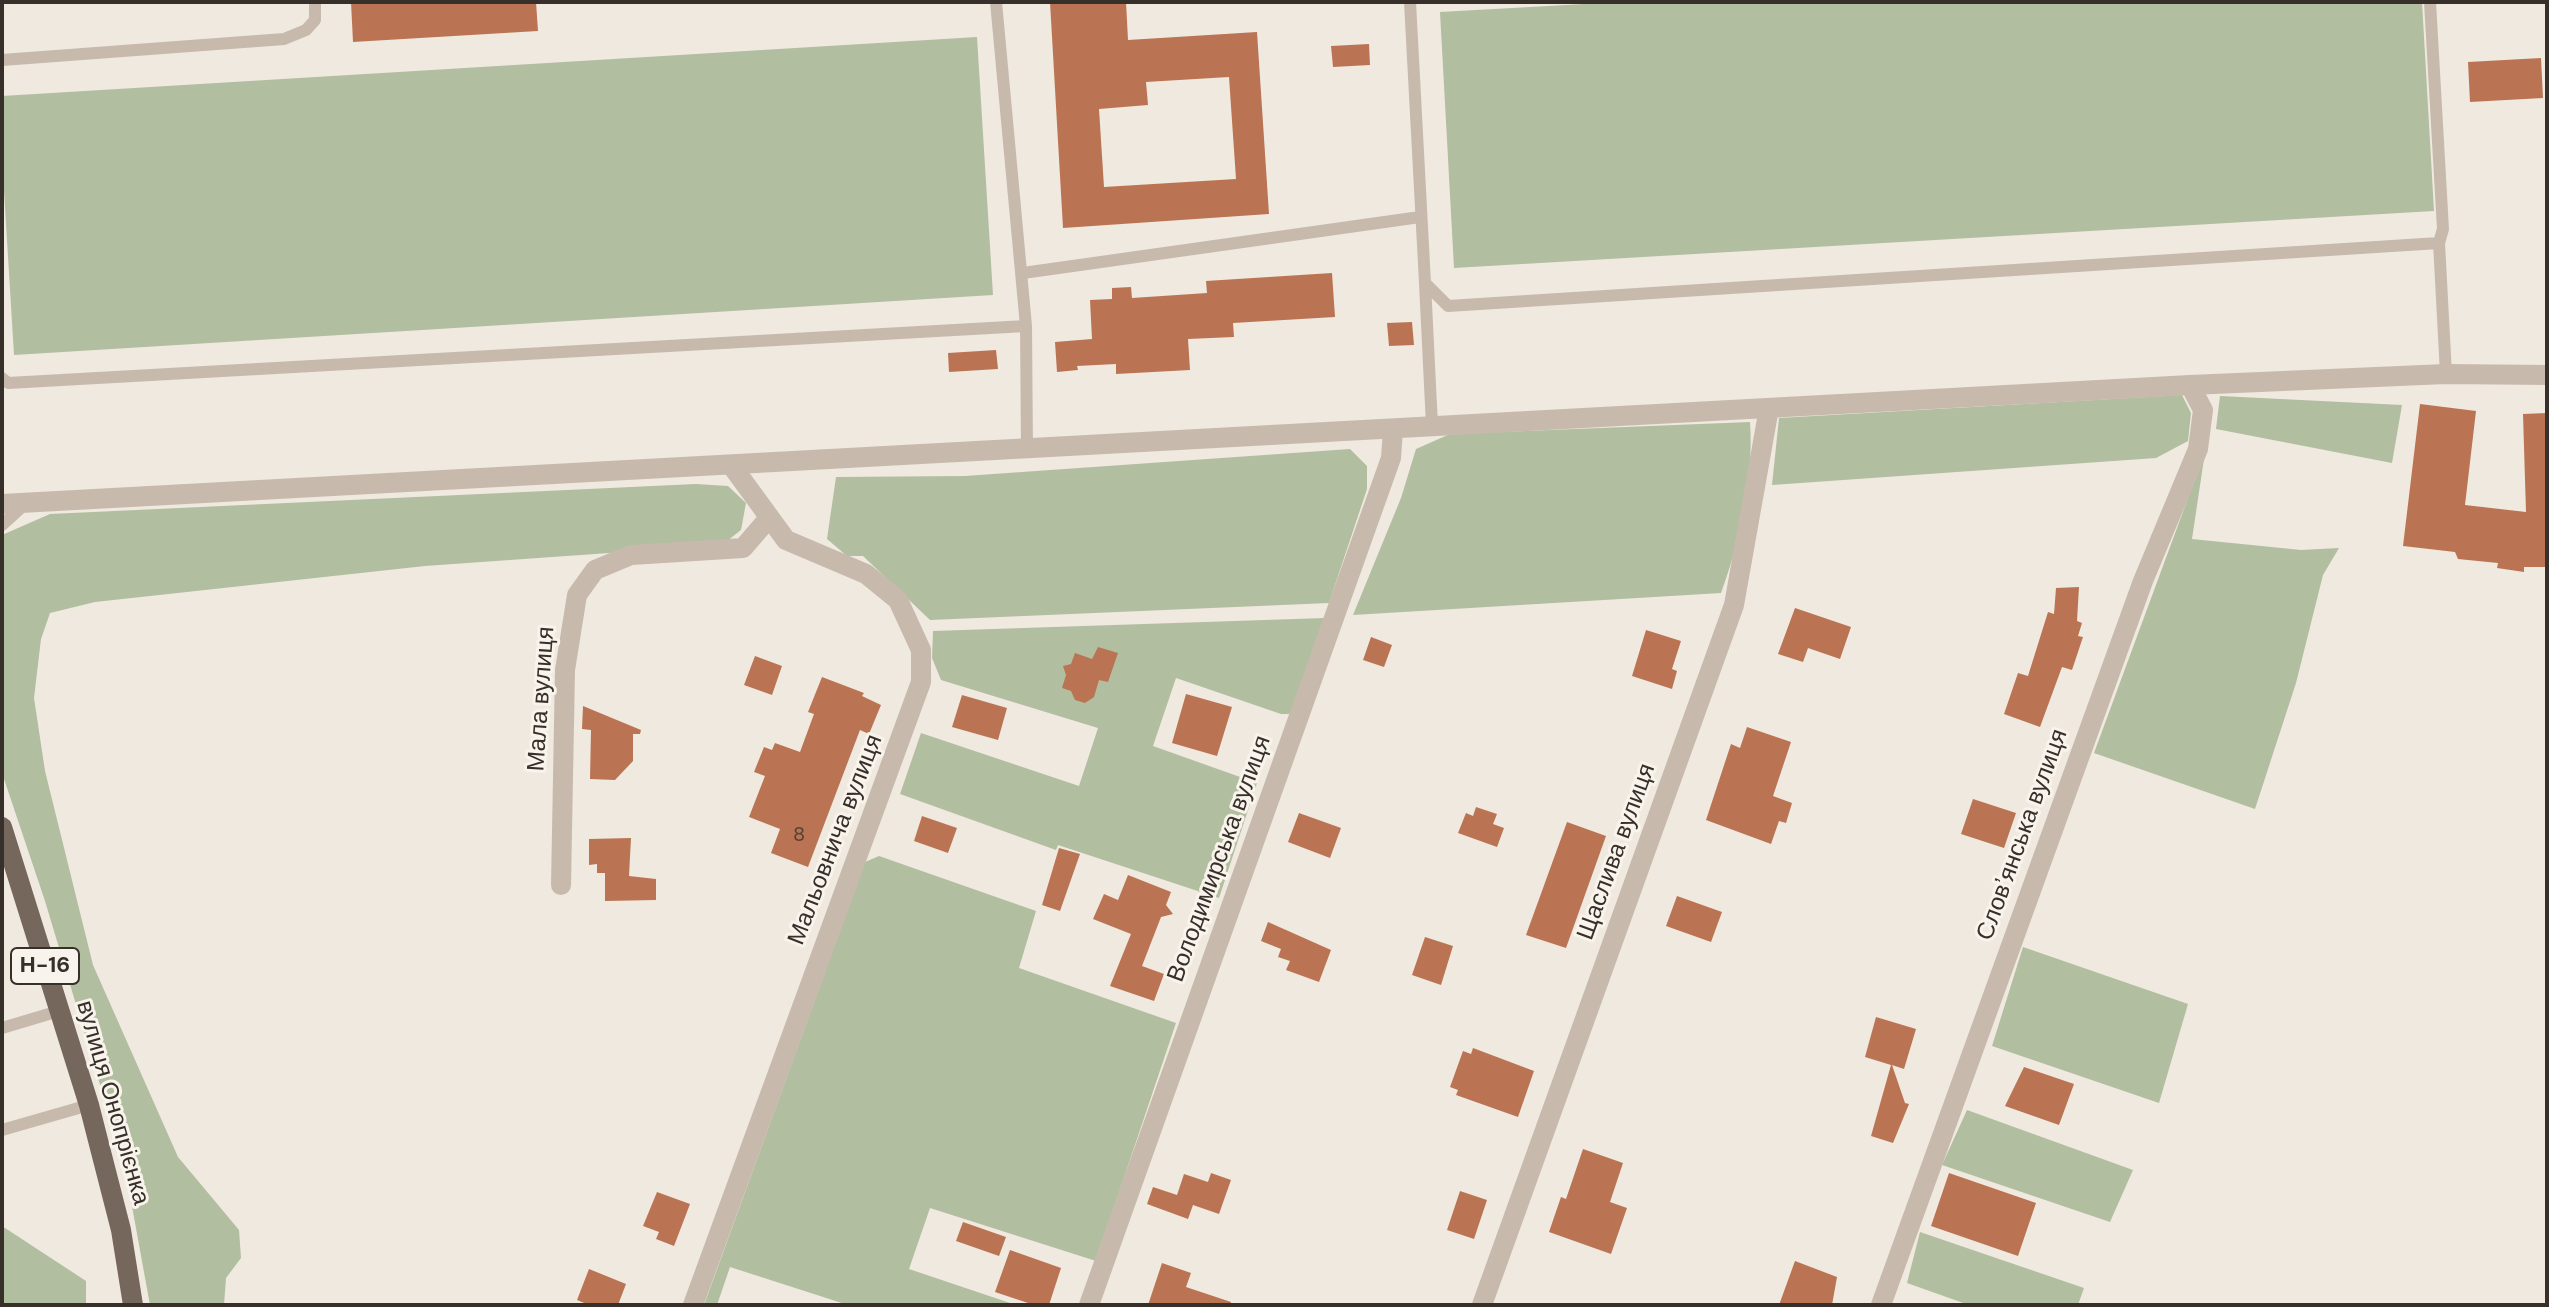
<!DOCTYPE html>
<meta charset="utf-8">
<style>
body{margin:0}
#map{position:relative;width:2549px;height:1307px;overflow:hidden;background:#f0e9df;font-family:"DM Sans",sans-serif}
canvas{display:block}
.frame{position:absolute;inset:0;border:4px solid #362f2a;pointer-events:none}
</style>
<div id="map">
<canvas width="2549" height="1307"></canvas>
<div class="frame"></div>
</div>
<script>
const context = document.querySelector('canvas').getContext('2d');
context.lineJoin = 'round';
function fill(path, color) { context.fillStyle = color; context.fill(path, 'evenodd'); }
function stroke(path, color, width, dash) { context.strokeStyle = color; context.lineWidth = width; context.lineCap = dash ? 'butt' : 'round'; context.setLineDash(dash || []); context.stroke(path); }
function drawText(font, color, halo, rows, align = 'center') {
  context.font = font + ' "DM Sans",sans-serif'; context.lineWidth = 6; context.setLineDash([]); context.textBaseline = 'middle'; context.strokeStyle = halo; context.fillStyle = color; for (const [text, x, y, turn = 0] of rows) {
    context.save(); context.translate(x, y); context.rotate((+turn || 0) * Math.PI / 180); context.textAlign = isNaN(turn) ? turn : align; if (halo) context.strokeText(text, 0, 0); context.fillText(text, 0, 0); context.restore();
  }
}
const green = new Path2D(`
 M 1620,2 L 2422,2 L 2434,211 L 1454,268 L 1440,12 Z
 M 977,37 L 993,295 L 14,355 L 2,158 L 2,96 Z
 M 2182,395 L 2191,413 L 2188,441 L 2156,458 L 1772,485 L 1779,418 Z
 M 2220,396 L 2402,405 L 2392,463 L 2216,429 Z
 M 1750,422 C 1754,477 1740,542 1721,593 L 1353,615 L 1401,498 L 1416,449 L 1450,434 Z
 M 1350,449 L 1367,466 L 1367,489 L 1329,603 L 930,620 L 863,556 L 847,556 L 827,539 L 836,477 L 965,476 Z
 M 2205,452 L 2192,539 L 2301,550 L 2339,548 L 2323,575 L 2296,683 L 2255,809 L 2094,753 Z
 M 696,484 L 728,486 L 746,503 L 741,530 L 722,545 L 425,566 L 95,602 L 50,613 L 41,639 L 34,698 L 45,771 L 93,965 L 178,1157 L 239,1230 L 241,1258 L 226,1278 L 224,1305 L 150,1305 L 125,1168 L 45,901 L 2,773 L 2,535 L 50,514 Z
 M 1325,618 L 1290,714 L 1281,714 L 1176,678 L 1153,746 L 1257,783 L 1219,898 L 1058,845 L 1056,850 L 900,794 L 921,733 L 1079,786 L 1098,728 L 941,680 L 932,658 L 933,631 Z
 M 879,856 L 1036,911 L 1019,968 L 1176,1023 L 1096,1261 L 930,1208 L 909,1269 L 1016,1305 L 848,1305 L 730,1267 L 717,1305 L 704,1305 L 865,862 Z
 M 2023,947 L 2188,1004 L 2159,1103 L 1992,1046 Z
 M 1967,1110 L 2133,1170 L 2110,1222 L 1942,1165 Z
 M 2,1226 L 86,1281 L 86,1305 L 2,1305 Z
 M 1920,1232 L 2084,1288 L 2078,1305 L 1969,1305 L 1907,1283 Z`);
const building = new Path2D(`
 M 351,2 L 536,2 L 538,31 L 353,42 Z
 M 1050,2 L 1126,2 L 1128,40 L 1257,32 L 1269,214 L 1063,228 ZM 1229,77 L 1236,179 L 1104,187 L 1099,109 L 1148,105 L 1146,82 Z
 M 1369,44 L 1370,65 L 1333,67 L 1331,46 Z
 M 2541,58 L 2543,98 L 2470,102 L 2468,62 Z
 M 1332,273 L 1335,317 L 1233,323 L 1234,337 L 1188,339 L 1190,370 L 1116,374 L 1116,364 L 1077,366 L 1078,370 L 1057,372 L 1055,342 L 1092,339 L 1090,300 L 1112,299 L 1112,288 L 1131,287 L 1132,298 L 1207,293 L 1206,281 Z
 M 1412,322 L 1414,345 L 1389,346 L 1387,323 Z
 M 996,350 L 998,369 L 949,372 L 948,353 Z
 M 2420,404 L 2476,411 L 2465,505 L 2526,512 L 2523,414 L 2547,413 L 2547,567 L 2524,567 L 2524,572 L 2497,568 L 2498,563 L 2458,559 L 2455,552 L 2403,546 Z
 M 2079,587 L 2077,621 L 2082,623 L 2078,636 L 2083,637 L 2072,670 L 2062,667 L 2040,727 L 2004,714 L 2018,673 L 2028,676 L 2048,612 L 2054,614 L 2056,588 Z
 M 1795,608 L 1851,627 L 1840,659 L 1808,648 L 1803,662 L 1778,654 Z
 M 1646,630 L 1681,641 L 1672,669 L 1677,671 L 1672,689 L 1632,676 Z
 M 1371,637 L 1392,645 L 1384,667 L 1363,660 Z
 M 1098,647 L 1118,653 L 1108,682 L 1099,680 L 1094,697 L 1085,703 L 1075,700 L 1071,691 L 1062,688 L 1066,675 L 1063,666 L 1071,664 L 1075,653 L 1092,659 Z
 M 755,656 L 782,666 L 772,695 L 744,685 Z
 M 822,677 L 864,693 L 862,696 L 881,705 L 869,734 L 860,730 L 808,867 L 771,853 L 780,829 L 749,817 L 765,776 L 754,772 L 764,747 L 772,750 L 775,743 L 800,752 L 814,714 L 808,712 Z
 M 1186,694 L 1232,707 L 1217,756 L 1172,743 Z
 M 962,695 L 1007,708 L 998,740 L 952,727 Z
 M 583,706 L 641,730 L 640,734 L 633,734 L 633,761 L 615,780 L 590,779 L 591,730 L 582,729 Z
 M 1747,727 L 1791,742 L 1773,796 L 1792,803 L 1786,823 L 1779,821 L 1771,844 L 1706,820 L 1731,744 L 1740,748 Z
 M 1973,799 L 2016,813 L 2004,848 L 1961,834 Z
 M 1476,807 L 1497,814 L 1493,824 L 1504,828 L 1497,847 L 1458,833 L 1466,813 L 1473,816 Z
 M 1299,813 L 1341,828 L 1330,858 L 1288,842 Z
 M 922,816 L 957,828 L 948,853 L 914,841 Z
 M 1567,822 L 1606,836 L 1566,948 L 1526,935 Z
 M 631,838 L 629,876 L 656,879 L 656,900 L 605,901 L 605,873 L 597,873 L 597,864 L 589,865 L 589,839 Z
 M 1059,848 L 1080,854 L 1060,911 L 1042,905 Z
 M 1128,875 L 1171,892 L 1166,905 L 1173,914 L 1161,917 L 1142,966 L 1164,974 L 1154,1001 L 1110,986 L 1131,934 L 1093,919 L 1104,894 L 1118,900 Z
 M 1677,896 L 1722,912 L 1711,942 L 1666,926 Z
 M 1268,922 L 1331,950 L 1319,982 L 1286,970 L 1290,961 L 1278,957 L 1281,949 L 1261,941 Z
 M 1425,937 L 1453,946 L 1441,985 L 1412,975 Z
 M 1876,1017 L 1916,1029 L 1904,1069 L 1892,1065 L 1905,1103 L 1909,1104 L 1893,1143 L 1871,1136 L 1891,1065 L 1865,1057 Z
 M 1473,1048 L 1534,1071 L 1518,1117 L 1456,1095 L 1458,1090 L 1450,1087 L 1463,1051 L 1471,1054 Z
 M 2024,1067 L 2074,1084 L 2059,1125 L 2005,1106 Z
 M 1583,1149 L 1623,1163 L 1610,1202 L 1627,1208 L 1611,1254 L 1549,1232 L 1561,1197 L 1566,1199 Z
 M 1211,1173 L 1231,1180 L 1219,1214 L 1193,1205 L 1188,1219 L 1147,1204 L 1153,1187 L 1177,1195 L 1184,1174 L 1208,1182 Z
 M 1949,1173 L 2036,1203 L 2018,1256 L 1931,1226 Z
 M 1460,1191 L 1487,1200 L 1474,1239 L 1447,1230 Z
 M 657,1192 L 690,1204 L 674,1246 L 656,1239 L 659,1232 L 643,1226 Z
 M 963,1222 L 1006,1237 L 999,1256 L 956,1241 Z
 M 1010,1250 L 1061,1268 L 1049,1305 L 1034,1305 L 995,1292 Z
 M 1795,1261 L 1837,1277 L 1832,1305 L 1779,1305 Z
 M 1162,1263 L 1191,1273 L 1186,1287 L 1231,1302 L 1230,1305 L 1148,1305 Z
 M 589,1269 L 626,1284 L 618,1305 L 589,1305 L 577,1300 Z`);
const service = new Path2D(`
 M 1410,2 L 1425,283 L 1448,306 L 2439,243 L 2443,229 L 2430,2
 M 2,60 L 284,39 L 306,30 L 315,20 L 315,2
 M 2439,243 L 2446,374
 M 1023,273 L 1420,217
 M 1425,283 L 1432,426
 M 1026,326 L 1027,449
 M 2,378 L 8,383 L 1026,326 L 996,2
 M 2,525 L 24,505
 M 2,1028 L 59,1011
 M 2,1130 L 89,1105`);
const minor = new Path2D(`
 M 2,504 L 2190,385 L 2446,374 L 2547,375
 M 561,885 L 565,670 L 577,595 L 595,570 L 631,555 L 743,548 L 768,519
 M 693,1305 L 921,682 L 921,650 L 898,600 L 866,574 L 786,540 L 732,466
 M 1089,1305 L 1391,458 L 1393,429
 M 1482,1305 L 1734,605 L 1769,408
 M 1881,1305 L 2143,581 L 2198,449 L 2203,410 L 2190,385`);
const primary = new Path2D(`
 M 2,827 L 89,1105 L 121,1230 L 133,1305`);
const numberNames = [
 ["8",799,836]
];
const shields = [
 [45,966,68]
];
const shieldNames = [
 ["Н-16",45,966]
];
const streetNames = [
 ["Мала вулиця",542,699,-86],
 ["Словʼянська вулиця",2023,835,-70],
 ["Мальовнича вулиця",836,840,-69],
 ["Щаслива вулиця",1617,852,-70],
 ["Володимирська вулиця",1220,859,-70],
 ["вулиця Онопрієнка",112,1103,74]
];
fill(green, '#b2bea0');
fill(building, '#ba7453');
stroke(service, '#c7baac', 12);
stroke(minor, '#c7baac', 20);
stroke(primary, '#76675d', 20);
drawText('20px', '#574034', null, numberNames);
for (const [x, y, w] of shields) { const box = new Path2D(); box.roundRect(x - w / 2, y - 18, w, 36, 6); context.fillStyle = '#f8f3eb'; context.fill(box); stroke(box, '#362f2a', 2); }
drawText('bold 22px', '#362f2a', null, shieldNames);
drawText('24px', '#362f2a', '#f8f3eb', streetNames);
</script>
